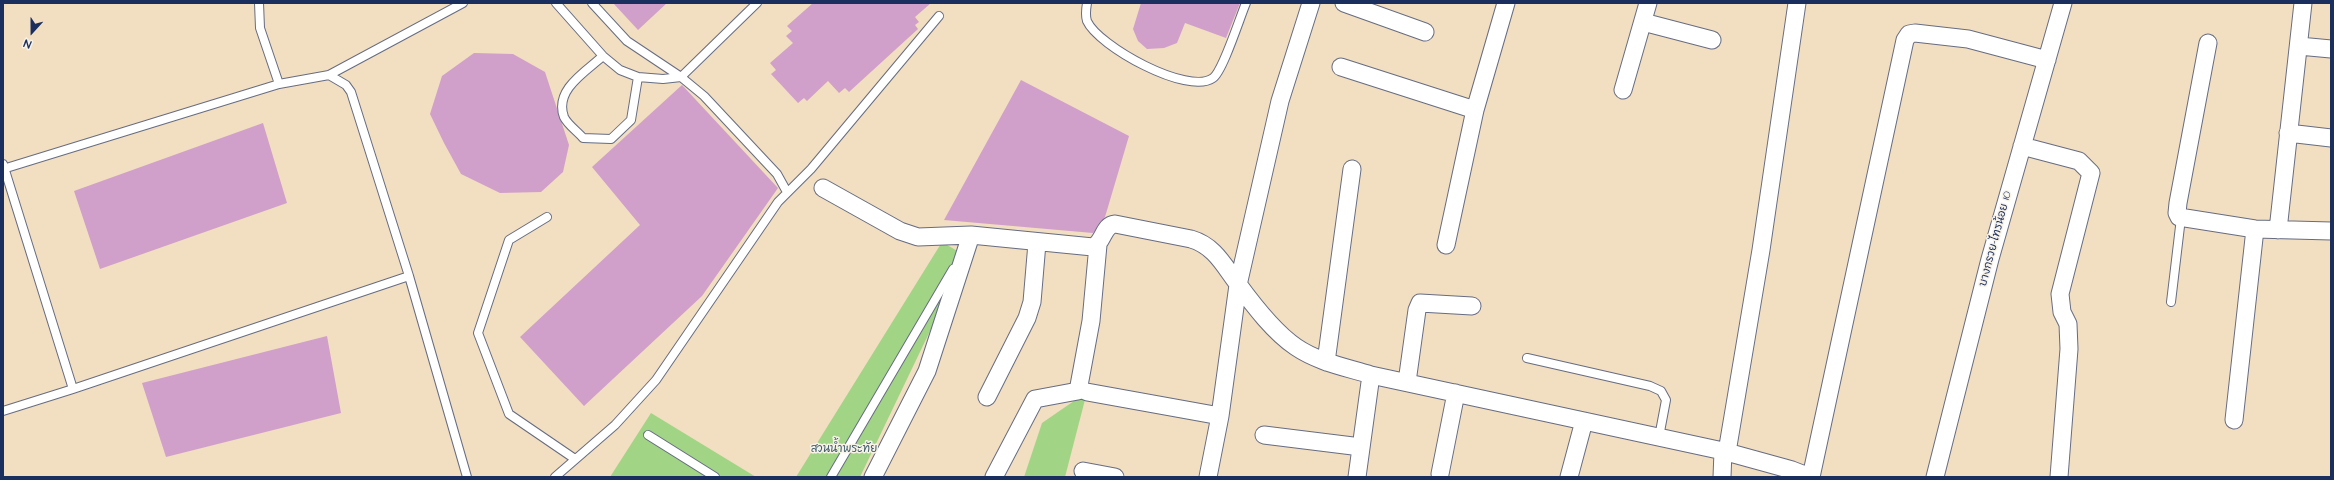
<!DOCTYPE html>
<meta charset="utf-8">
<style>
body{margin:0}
#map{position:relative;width:2334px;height:480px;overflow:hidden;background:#f2dec1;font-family:"Architects Daughter",sans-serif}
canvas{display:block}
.frame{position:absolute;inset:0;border:4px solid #1b2f5e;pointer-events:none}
.north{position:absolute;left:12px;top:12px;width:40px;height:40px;-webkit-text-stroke:3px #f7f3e8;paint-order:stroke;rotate:201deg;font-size:11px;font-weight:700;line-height:16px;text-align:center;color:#1b2f5e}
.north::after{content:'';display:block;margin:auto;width:14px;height:18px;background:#1b2f5e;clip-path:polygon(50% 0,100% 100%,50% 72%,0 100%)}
</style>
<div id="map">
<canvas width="2334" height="480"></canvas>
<div class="frame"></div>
<div class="north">N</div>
</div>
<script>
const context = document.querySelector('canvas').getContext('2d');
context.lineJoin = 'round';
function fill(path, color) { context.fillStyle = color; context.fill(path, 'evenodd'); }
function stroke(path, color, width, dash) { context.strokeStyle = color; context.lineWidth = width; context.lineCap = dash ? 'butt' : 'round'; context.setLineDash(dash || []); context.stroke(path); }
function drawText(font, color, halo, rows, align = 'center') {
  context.font = font + ' "Architects Daughter","Playpen Sans Thai",sans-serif'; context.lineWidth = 3; context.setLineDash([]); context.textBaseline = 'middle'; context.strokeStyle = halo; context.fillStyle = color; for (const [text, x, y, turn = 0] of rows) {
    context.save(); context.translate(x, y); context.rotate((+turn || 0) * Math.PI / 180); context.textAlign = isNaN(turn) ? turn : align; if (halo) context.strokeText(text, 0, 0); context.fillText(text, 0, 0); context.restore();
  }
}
const green = new Path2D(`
 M 942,242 L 966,256 L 860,477 L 796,477 Z
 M 1087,392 L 1065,477 L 1024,477 L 1042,423 Z
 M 651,413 L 756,477 L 610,477 Z`);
const building = new Path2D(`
 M 613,3 L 667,3 L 638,30 Z
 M 813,3 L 931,3 L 915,17 L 919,22 L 915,25 L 918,29 L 849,92 L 845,88 L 839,93 L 828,81 L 807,101 L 804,98 L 798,103 L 771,74 L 776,70 L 770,63 L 793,43 L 786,36 L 792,31 L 787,26 Z
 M 1141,3 L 1240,3 L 1226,38 L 1185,23 L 1177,43 L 1164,48 L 1147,49 L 1138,41 L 1133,29 Z
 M 474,53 L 513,54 L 545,72 L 569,145 L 563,172 L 541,192 L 500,193 L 461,174 L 444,143 L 430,114 L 442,76 Z
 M 1021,80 L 1129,136 L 1105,217 L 1093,233 L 944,220 Z
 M 682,85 L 778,188 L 702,296 L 584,406 L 520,337 L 640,225 L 592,167 Z
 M 263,123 L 287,203 L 100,269 L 74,191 Z
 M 327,336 L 341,413 L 166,457 L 142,383 Z`);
const lane = new Path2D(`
 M 259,3 L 260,28 L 279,84
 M 556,3 L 603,56 L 620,70 L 638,77 L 663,79 L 681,77 L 757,3
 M 592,3 L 627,41 L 681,77 L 704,96 L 777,174 L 787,192
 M 1087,3 C 1086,9 1085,15 1087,21 C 1098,46 1188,96 1213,78 C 1223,71 1240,17 1246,3
 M 603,56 C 585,72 554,90 564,117 C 567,124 578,132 583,138 L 611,139 L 631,120 L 638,77
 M 329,75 L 346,85 L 351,92 L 409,276 L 467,477
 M 3,164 L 73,389
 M 3,169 L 279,84 L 329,75 L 463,3
 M 547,217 L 509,240 L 478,333 L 509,414 L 575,459
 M 2171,302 L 2181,218
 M 1527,358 L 1650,386 L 1661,391 L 1666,400 L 1659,437
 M 3,411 L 73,389 L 409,276
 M 648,435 L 715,477
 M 555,477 L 615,425 L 656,380 L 778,202 L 811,169 L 939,16
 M 831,477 L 953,269`);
const street = new Path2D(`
 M 1344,3 L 1425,32
 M 1643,22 L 1712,40
 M 2208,43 L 2178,203 L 2177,213 L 2179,217 L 2255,229 L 2331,231
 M 2299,46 L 2331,49
 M 1341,67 L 1475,110
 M 1623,90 L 1648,3
 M 2288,133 L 2331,138
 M 2022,146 L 2079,161 L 2091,173 L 2060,294 L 2062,312 L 2068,324 L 2069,349 L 2059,477
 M 823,188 L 900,231 L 918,237 L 971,235 L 1093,247 C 1104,242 1103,225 1115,224 L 1191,239 C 1215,246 1224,266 1238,284 C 1254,306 1274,332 1296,347 C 1318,362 1345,367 1371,375 L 1723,451 L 1792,470 L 1810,477
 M 2278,230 L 2303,3
 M 1446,245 L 1475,110 L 1506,3
 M 1326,362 L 1352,169
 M 1407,382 L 1417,310 L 1420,303 L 1472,306
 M 1087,392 L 1220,416
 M 987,397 L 1027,318 L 1032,302 L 1037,243
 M 2234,420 L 2255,229
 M 1264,435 L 1361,447
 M 1727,452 L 1761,250 L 1797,3
 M 1083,471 L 1115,477
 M 1440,474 L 1456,393
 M 873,477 L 927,371 L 971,235
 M 994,477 L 1035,399 L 1078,391 L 1091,321 L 1098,245
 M 1208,477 L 1220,416 L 1238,285 L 1280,101 L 1311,3
 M 1357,477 L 1371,375
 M 1569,477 L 1584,421
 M 1722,477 L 1723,451
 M 1811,477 L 1905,40 L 1909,34 L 1915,33 L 1968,39 L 2047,60
 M 1935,477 L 1990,259 L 2063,3`);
const streetNames = [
 ["บางกรวย-ไทรน้อย 10",1996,239,-75]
];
const parkNames = [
 ["สวนน้ำพระทัย",844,450]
];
fill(green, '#a1d585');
fill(building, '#d0a0ca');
stroke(lane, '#666c81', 10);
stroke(street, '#666c81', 19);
stroke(lane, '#fff', 8);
stroke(street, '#fff', 17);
drawText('11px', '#1b2f5e', '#f7f3e8', streetNames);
drawText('11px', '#3c5868', '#f7f3e8', parkNames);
</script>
